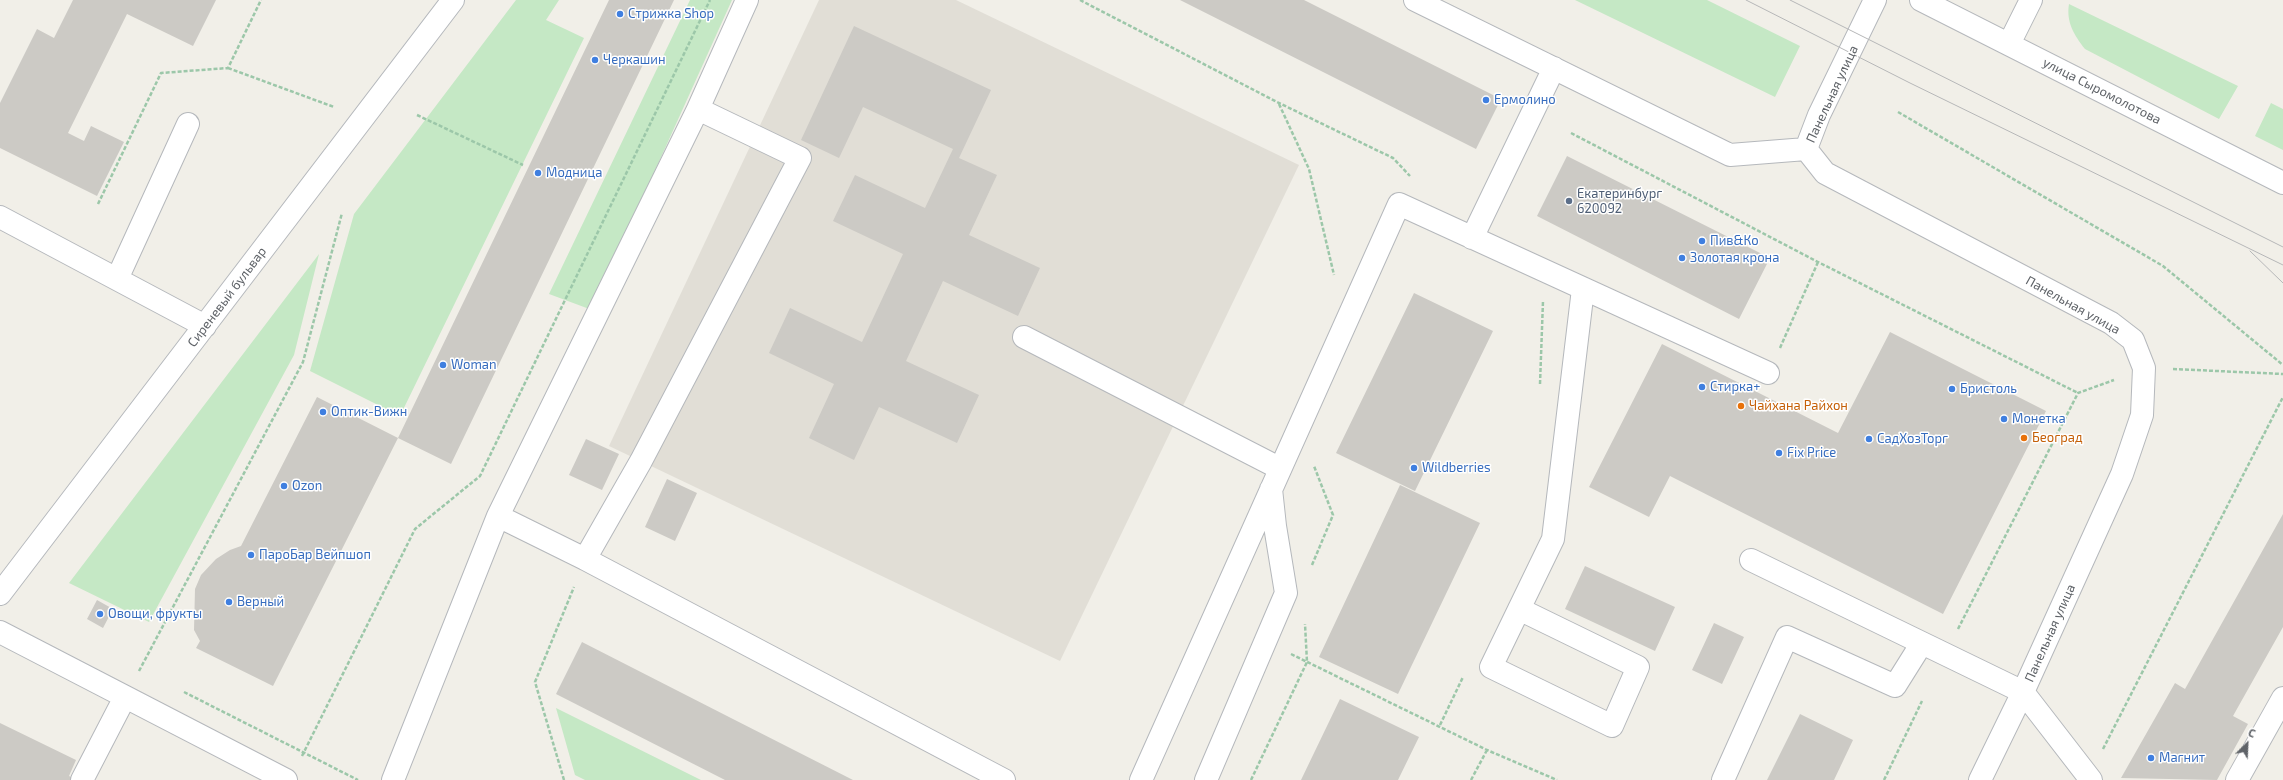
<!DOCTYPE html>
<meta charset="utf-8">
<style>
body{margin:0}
#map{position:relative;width:2283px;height:780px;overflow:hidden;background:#f1efe8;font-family:"Exo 2",sans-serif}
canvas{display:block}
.north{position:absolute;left:2227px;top:724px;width:40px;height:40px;-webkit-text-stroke:3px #fff;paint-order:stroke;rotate:24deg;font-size:11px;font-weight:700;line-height:16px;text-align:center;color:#5f6368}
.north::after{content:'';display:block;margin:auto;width:14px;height:18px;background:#5f6368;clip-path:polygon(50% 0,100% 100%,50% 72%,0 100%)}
</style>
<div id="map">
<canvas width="2283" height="780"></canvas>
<div class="north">С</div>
</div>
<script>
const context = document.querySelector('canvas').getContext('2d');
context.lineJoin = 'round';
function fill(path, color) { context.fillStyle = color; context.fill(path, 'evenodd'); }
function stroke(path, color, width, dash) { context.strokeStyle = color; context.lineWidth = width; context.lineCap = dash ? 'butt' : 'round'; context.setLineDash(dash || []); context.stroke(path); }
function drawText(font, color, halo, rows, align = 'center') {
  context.font = font + ' "Exo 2",sans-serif'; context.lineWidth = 3; context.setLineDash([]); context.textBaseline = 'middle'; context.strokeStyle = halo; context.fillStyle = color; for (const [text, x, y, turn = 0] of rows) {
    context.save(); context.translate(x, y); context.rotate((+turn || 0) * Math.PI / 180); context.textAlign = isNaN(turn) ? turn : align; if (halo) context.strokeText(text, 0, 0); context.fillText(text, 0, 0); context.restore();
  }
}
const education = new Path2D(`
 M 819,0 L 956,0 L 1299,165 L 1060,661 L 609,446 Z`);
const green = new Path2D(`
 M 516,0 L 559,0 L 546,20 L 584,38 L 400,416 L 310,371 L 354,214 Z
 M 690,0 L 732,0 L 592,310 L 549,294 Z
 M 1575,0 L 1707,0 L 1800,46 L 1775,97 Z
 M 2069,4 L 2238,86 L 2219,119 L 2085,49 C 2074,35 2066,22 2069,4 Z
 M 2271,103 L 2283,109 L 2283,150 L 2255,136 Z
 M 319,254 L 294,355 L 149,622 L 69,583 Z
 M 556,708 L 701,780 L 585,780 L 575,775 Z`);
const building = new Path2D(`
 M 73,0 L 216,0 L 193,46 L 127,14 L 68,133 L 84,141 L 91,126 L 124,142 L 97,196 L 0,148 L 0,103 L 37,29 L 54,38 Z
 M 609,0 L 674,0 L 451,464 L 398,438 Z
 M 1180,0 L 1304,0 L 1501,99 L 1476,149 Z
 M 854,26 L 991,90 L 959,158 L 997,175 L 969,235 L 1040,268 L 1018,316 L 943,281 L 906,361 L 979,395 L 957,443 L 879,407 L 854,460 L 809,438 L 834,384 L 769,353 L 790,308 L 862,342 L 903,254 L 833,221 L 855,175 L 925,208 L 953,149 L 863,107 L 839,158 L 801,140 Z
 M 1567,156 L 1770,258 L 1739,319 L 1537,216 Z
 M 1414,293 L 1493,331 L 1415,491 L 1336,453 Z
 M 1890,332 L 2046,411 L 1943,614 L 1670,476 L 1649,517 L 1589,487 L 1662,344 L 1838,433 Z
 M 317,397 L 398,438 L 273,686 L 196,648 L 200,641 L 194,630 L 195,589 L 201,575 L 216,559 L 230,550 L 241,546 Z
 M 586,439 L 619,454 L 602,490 L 569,475 Z
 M 667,479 L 697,493 L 675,541 L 645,527 Z
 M 1400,485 L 1480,523 L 1398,694 L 1319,657 Z
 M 2283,514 L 2283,627 L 2233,716 L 2248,724 L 2217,780 L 2121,778 L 2175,683 L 2185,689 Z
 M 1585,566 L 1675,607 L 1655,651 L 1565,609 Z
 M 97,600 L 113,609 L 103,628 L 87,619 Z
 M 1714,623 L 1744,637 L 1722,684 L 1692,670 Z
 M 582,642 L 729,717 L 853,780 L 725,780 L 556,694 Z
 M 1340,699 L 1419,737 L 1398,780 L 1301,780 Z
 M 1800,714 L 1853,740 L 1834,780 L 1767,780 Z
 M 0,723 L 76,760 L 69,776 L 77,780 L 0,780 Z`);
const path = new Path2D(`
 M 1080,0 L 1279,103 L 1393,158 L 1410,176
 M 228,68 L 334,107
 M 1279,104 L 1309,169 L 1334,275
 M 1898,112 L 2163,266 L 2283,365
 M 417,115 L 523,165
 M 1571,133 L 1818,262 L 2078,393
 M 98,204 L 161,73 L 228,68 L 261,0
 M 1780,348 L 1818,262
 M 2173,369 L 2283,374
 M 1540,384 L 1543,301
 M 1312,565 L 1333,515 L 1314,466
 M 1958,629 L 2078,393 L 2114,380
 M 1291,654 L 1487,750 L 1557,780
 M 139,671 L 303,362 L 342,213
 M 184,692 L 358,780
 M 1440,725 L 1463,677
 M 2103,749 L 2283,397
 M 302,756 L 415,529 L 480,476 L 710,0
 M 564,780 L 535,682 L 574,587
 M 1251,780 L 1307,662 L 1305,624
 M 1471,780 L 1487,750
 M 1884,780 L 1922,701`);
const minor = new Path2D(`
 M 1415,0 L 1730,155 L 1806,149
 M 1875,0 L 1819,115 L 1806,149 L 1825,173 L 2111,323 L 2133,340 L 2144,368 L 2142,415 L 2122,474 L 2023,692 L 1980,780
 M 1921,0 L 2283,183
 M 2009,44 L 2031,0
 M 0,217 L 205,326
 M 1472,238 L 1554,68
 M 117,279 L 188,124
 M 1024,337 L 1279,468
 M 498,516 L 585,559 L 1004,780
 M 585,559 L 641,461 L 800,158 L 698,109
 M 1751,560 L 2023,692 L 2091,780
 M 0,594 L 453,0
 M 1519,609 L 1638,667 L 1612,726 L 1491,667 L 1553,539 L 1583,289
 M 0,632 L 286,780
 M 82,780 L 125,697
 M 393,780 L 498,516 L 698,109 L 747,0
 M 1141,780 L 1399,204 L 1768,373
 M 1206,780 L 1286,593 L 1275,526 L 1271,489
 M 1723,780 L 1787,637 L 1895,686 L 1922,643
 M 2237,780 L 2283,698`);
const tram = new Path2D(`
 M 1746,0 L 1910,83 L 2283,265
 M 1790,0 L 2283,247
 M 2250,251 L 2283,283`);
const markers = [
 [620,14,4,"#3f7fe0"],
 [595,60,4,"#3f7fe0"],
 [1486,100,4,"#3f7fe0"],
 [538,173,4,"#3f7fe0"],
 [1569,201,4,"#5c6f8a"],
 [1702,241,4,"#3f7fe0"],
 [1682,258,4,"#3f7fe0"],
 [443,365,4,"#3f7fe0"],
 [1702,387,4,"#3f7fe0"],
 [1952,389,4,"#3f7fe0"],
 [1741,406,4,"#e8710a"],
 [323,412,4,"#3f7fe0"],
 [2004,419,4,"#3f7fe0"],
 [2024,438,4,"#e8710a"],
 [1869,439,4,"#3f7fe0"],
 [1779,453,4,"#3f7fe0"],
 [1414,468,4,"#3f7fe0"],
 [284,486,4,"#3f7fe0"],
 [251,555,4,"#3f7fe0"],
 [229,602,4,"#3f7fe0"],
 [100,614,4,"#3f7fe0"],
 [2151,758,4,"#3f7fe0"]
];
const shopNames = [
 ["Стрижка Shop",628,14],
 ["Черкашин",603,60],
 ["Ермолино",1494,100],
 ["Модница",546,173],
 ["Пив&Ко",1710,241],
 ["Золотая крона",1690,258],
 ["Woman",451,365],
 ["Стирка+",1710,387],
 ["Бристоль",1960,389],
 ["Оптик-Вижн",331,412],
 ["Монетка",2012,419],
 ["СадХозТорг",1877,439],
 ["Fix Price",1787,453],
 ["Wildberries",1422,468],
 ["Ozon",292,486],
 ["ПароБар Вейпшоп",259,555],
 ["Верный",237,602],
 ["Овощи, фрукты",108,614],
 ["Магнит",2159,758]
];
const streetNames = [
 ["улица Сыромолотова",2102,91,27],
 ["Панельная улица",1832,94,-65],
 ["Сиреневый бульвар",227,297,-53],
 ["Панельная улица",2073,305,29],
 ["Панельная улица",2050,633,-66]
];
const serviceNames = [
 ["Екатеринбург",1577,194],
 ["620092",1577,209]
];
const foodNames = [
 ["Чайхана Райхон",1749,406],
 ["Београд",2032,438]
];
fill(education, '#e1ded6');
fill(green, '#c5e8c5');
fill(building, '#cccac5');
stroke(minor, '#b5b8bc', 24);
stroke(path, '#9cc7a9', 2.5, [4, 2]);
stroke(minor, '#fff', 22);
stroke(tram, '#b6b7b8', 1);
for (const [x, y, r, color] of markers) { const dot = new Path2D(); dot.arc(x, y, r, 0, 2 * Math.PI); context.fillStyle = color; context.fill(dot); stroke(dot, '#fff', 1.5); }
drawText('13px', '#366cbe', '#fff', shopNames, 'left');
drawText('13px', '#5f6368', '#fff', streetNames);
drawText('13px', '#4e5e75', '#fff', serviceNames, 'left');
drawText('13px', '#c56008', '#fff', foodNames, 'left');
</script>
